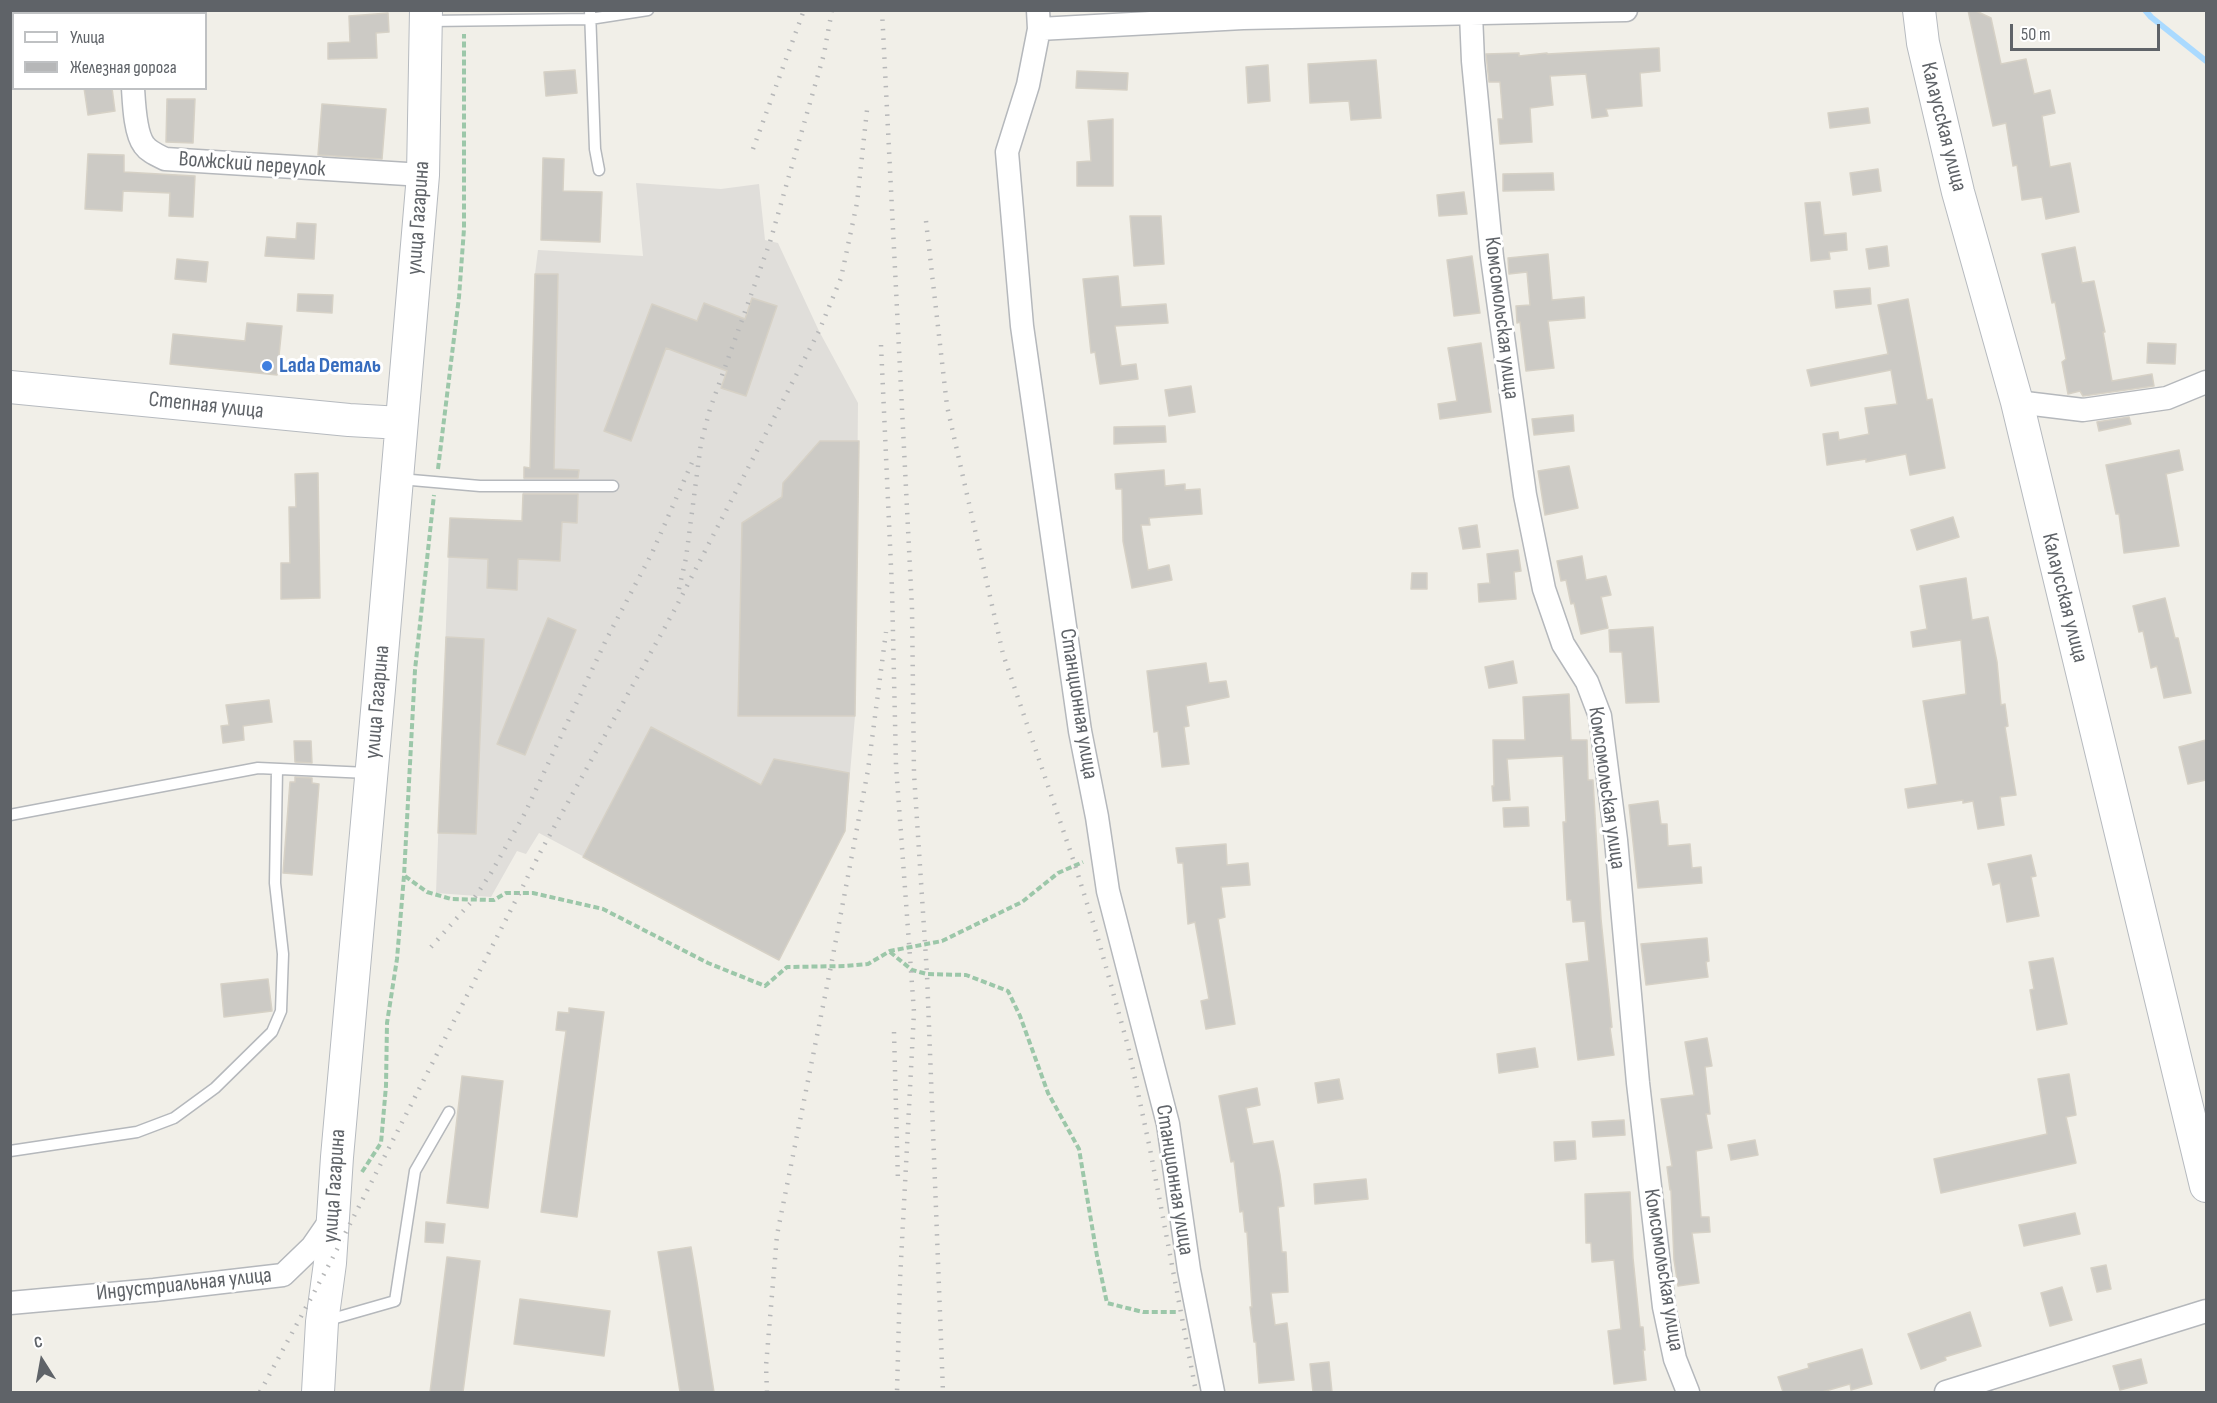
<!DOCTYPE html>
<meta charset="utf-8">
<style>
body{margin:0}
#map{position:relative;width:2217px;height:1403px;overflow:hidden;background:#f1efe8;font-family:"Sofia Sans Condensed",sans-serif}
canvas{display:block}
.frame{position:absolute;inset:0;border:12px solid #5f6368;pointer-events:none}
.legend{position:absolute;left:12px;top:12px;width:195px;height:78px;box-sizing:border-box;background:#fff;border:2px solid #bfc1c3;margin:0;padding:8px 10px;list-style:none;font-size:18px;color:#5f6368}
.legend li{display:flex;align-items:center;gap:12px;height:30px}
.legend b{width:30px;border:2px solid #bfc1c3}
.north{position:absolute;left:12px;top:1331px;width:60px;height:60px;-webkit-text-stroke:4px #fff;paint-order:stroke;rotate:349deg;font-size:16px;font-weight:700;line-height:24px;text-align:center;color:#5f6368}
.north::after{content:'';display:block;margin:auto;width:21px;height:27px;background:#5f6368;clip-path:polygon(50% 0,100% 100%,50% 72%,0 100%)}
.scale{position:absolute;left:2010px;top:24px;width:150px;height:27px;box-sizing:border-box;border:3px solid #5f6368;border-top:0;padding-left:8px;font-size:18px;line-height:21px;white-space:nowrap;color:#5f6368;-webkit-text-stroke:4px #fff;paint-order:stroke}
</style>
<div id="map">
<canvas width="2217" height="1403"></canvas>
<div class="frame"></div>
<ul class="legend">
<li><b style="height:8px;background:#fff"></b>Улица</li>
<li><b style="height:8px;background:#b6b7b8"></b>Железная дорога</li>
</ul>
<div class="north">С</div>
<div class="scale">50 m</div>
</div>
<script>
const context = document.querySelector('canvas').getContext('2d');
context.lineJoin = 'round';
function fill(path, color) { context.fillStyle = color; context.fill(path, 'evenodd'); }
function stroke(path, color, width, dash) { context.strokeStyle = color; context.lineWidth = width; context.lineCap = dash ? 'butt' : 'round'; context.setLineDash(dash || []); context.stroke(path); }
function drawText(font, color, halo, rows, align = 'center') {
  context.font = font + ' "Sofia Sans Condensed",sans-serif'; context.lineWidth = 6; context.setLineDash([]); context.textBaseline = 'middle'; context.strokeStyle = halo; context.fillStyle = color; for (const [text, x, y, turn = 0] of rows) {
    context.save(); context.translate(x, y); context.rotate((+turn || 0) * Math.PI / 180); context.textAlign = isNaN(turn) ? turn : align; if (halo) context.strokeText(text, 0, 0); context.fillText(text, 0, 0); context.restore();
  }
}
const industrial = new Path2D(`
 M 636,183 L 721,189 L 759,184 L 765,240 L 778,243 L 819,331 L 858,403 L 855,716 L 845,831 L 779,960 L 539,833 L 526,854 L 517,851 L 491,897 L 436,893 L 450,518 L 522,520 L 524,467 L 530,467 L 535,274 L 538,250 L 643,256 Z`);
const stream = new Path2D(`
 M 2145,10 L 2151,17 L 2206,61`);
const building = new Path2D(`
 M 1968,10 L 1974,10 L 1991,18 L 2001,64 L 2026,59 L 2034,94 L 2050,90 L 2055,113 L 2042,116 L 2050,167 L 2070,163 L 2079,212 L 2046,219 L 2042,197 L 2022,200 L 2017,165 L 2013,166 L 2006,123 L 1993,126 Z
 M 388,13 L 389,32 L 376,33 L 377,58 L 328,59 L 328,43 L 350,42 L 349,16 Z
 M 1659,48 L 1660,71 L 1640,73 L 1642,106 L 1606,109 L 1608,116 L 1592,118 L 1586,74 L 1550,76 L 1553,105 L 1530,108 L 1532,142 L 1500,144 L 1498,119 L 1503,119 L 1500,82 L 1489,82 L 1486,54 L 1519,53 L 1519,56 L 1547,53 L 1547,54 Z
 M 1376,60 L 1381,118 L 1351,120 L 1349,101 L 1310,103 L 1308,64 Z
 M 1268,65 L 1270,101 L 1248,103 L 1246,67 Z
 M 575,70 L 577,93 L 546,96 L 544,72 Z
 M 1077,71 L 1128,73 L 1127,90 L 1076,88 Z
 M 84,88 L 112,88 L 115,111 L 88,115 Z
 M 167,99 L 195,99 L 193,143 L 166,142 Z
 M 322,104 L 386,109 L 382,159 L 318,155 Z
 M 1868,108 L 1870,123 L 1830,128 L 1828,113 Z
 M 1113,119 L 1113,186 L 1077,186 L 1077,162 L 1091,161 L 1088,121 Z
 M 88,154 L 124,155 L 124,172 L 195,176 L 193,217 L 169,216 L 170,193 L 123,191 L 122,211 L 85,209 Z
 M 543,158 L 564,159 L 563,191 L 602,192 L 600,242 L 541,240 Z
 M 1878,169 L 1881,191 L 1853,195 L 1850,173 Z
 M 1553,173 L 1554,190 L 1503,191 L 1503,174 Z
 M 1464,192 L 1467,214 L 1439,216 L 1437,195 Z
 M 1820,202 L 1824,235 L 1846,233 L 1847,250 L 1829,252 L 1830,259 L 1811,261 L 1805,203 Z
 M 1130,216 L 1161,216 L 1164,264 L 1134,266 Z
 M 297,223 L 316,224 L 314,259 L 265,256 L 267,237 L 296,239 Z
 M 1887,246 L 1889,266 L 1869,269 L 1866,249 Z
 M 2075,247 L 2082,283 L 2094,281 L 2105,332 L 2103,332 L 2112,381 L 2152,374 L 2154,386 L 2083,396 L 2080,391 L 2068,394 L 2062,362 L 2066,359 L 2055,302 L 2052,303 L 2042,254 Z
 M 1548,254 L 1552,300 L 1584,297 L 1585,318 L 1548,321 L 1554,368 L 1526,371 L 1520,322 L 1517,323 L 1516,306 L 1530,305 L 1527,272 L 1509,274 L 1508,258 Z
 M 1472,256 L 1480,313 L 1454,316 L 1447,260 Z
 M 177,259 L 208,262 L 206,282 L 175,279 Z
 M 535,274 L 558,274 L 554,469 L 579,470 L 578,478 L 524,478 L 524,467 L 530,468 Z
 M 1118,276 L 1121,307 L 1166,304 L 1168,323 L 1115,326 L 1121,366 L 1136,364 L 1138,379 L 1100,384 L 1095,352 L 1091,353 L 1083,279 Z
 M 1870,288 L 1871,304 L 1836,308 L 1834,291 Z
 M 298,294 L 333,295 L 332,313 L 297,311 Z
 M 752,298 L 777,306 L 746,396 L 721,388 L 727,371 L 666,348 L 631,441 L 604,431 L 652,304 L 697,321 L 704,303 L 745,319 Z
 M 1908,299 L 1927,400 L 1932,399 L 1945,468 L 1910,475 L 1906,454 L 1866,462 L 1866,459 L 1827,465 L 1823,434 L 1838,432 L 1839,440 L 1869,434 L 1865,408 L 1897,404 L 1891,370 L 1811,386 L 1807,370 L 1888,354 L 1878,305 Z
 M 247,323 L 282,326 L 277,375 L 170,364 L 173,334 L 245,341 Z
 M 1481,343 L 1491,412 L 1440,419 L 1438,404 L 1457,401 L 1448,348 Z
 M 2148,343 L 2176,344 L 2175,364 L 2147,363 Z
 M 1191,386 L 1195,412 L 1169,416 L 1165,390 Z
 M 1573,415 L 1574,431 L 1534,435 L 1532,419 Z
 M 2129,417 L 2131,424 L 2099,431 L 2097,422 Z
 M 1165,426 L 1166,442 L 1114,444 L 1114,427 Z
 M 820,441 L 859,441 L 855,716 L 738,716 L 742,523 L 782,497 L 783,483 Z
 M 2179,450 L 2183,470 L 2166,474 L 2179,546 L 2124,553 L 2119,514 L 2116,514 L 2106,465 Z
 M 1569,466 L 1578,508 L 1545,515 L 1538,471 Z
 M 1164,470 L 1165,486 L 1185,484 L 1185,490 L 1200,489 L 1202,514 L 1149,518 L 1150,525 L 1141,525 L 1148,570 L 1169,565 L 1172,580 L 1132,588 L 1123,541 L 1122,489 L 1116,489 L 1115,474 Z
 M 318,473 L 320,598 L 281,599 L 281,563 L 290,563 L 289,507 L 296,507 L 295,474 Z
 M 523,494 L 578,494 L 577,523 L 562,522 L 560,561 L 518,559 L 517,590 L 487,588 L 488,559 L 448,557 L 450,518 L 522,521 Z
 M 1953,517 L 1959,537 L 1917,550 L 1911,530 Z
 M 1477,525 L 1480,547 L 1463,549 L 1459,528 Z
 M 1518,550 L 1521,571 L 1514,572 L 1516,599 L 1479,602 L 1478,584 L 1490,583 L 1487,554 Z
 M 1582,556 L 1586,580 L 1606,576 L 1611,595 L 1601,597 L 1608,628 L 1581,634 L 1574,603 L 1571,604 L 1566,580 L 1561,581 L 1557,561 Z
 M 1412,573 L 1427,573 L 1427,589 L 1411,589 Z
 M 1966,578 L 1972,620 L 1988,617 L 1997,662 L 2001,705 L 2005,704 L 2008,726 L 2005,727 L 2016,795 L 2000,797 L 2004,825 L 1978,829 L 1973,801 L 1963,803 L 1963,800 L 1908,808 L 1905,789 L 1937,784 L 1923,701 L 1966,694 L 1961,640 L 1913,647 L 1911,632 L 1927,629 L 1920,586 Z
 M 2165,598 L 2175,638 L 2178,638 L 2191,693 L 2164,698 L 2157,666 L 2151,668 L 2143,631 L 2139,632 L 2133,606 Z
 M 548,618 L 576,630 L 525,755 L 497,744 Z
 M 1653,627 L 1659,702 L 1626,703 L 1622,652 L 1610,652 L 1609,630 Z
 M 446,637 L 484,639 L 476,834 L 438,833 Z
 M 1513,661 L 1517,683 L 1489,688 L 1485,667 Z
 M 1206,663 L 1209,683 L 1226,681 L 1229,697 L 1186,706 L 1189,726 L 1184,727 L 1189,764 L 1162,767 L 1158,731 L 1154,732 L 1147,671 Z
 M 1569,694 L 1571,740 L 1587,740 L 1588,780 L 1593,780 L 1601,919 L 1612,1027 L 1610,1028 L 1614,1055 L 1578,1060 L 1566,964 L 1589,961 L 1585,921 L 1573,922 L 1571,900 L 1567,900 L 1563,822 L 1566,822 L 1563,756 L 1507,759 L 1510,800 L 1493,801 L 1492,786 L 1494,786 L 1493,740 L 1525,740 L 1523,697 Z
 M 269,700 L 272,722 L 243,726 L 244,740 L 223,743 L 221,726 L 229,725 L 226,705 Z
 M 651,727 L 761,785 L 774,759 L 849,773 L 845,831 L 779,960 L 583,857 Z
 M 2206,740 L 2206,780 L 2188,784 L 2179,747 Z
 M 294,741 L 311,741 L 312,763 L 295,762 Z
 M 295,777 L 312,778 L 312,783 L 319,784 L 312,875 L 283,873 L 290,782 L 295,782 Z
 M 1658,801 L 1661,824 L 1667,824 L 1668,846 L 1690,844 L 1692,868 L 1701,867 L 1702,883 L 1638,888 L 1629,805 Z
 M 1528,807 L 1529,826 L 1504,827 L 1503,808 Z
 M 1226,844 L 1227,865 L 1248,863 L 1250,885 L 1221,887 L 1225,917 L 1218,919 L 1235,1024 L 1206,1029 L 1201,1001 L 1209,999 L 1195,922 L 1188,924 L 1183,863 L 1178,863 L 1176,848 Z
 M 2031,855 L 2036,876 L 2031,877 L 2039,916 L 2007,922 L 2000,883 L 1993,885 L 1988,864 Z
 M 1707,938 L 1709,961 L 1706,962 L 1708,977 L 1646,985 L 1641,944 Z
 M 2053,958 L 2067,1024 L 2037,1030 L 2030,990 L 2034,989 L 2029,962 Z
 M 268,979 L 272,1011 L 224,1017 L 221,984 Z
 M 569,1008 L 604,1012 L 577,1217 L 541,1212 L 566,1031 L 556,1030 L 558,1012 L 569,1013 Z
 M 1707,1038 L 1712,1066 L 1705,1067 L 1710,1114 L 1706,1114 L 1712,1148 L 1696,1151 L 1701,1217 L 1709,1217 L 1710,1232 L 1692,1233 L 1699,1283 L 1678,1286 L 1674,1260 L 1671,1190 L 1670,1190 L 1667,1167 L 1672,1166 L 1661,1099 L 1694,1095 L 1685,1042 Z
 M 1535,1048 L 1538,1067 L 1499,1073 L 1497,1054 Z
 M 2069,1074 L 2076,1115 L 2066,1117 L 2076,1163 L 1941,1193 L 1934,1159 L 2047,1134 L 2038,1079 Z
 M 462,1076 L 503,1081 L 488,1208 L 447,1203 Z
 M 1339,1079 L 1343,1099 L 1318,1103 L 1315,1083 Z
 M 1257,1088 L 1260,1105 L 1246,1108 L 1253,1144 L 1273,1141 L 1280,1175 L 1284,1206 L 1278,1207 L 1282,1252 L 1286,1252 L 1288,1292 L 1271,1293 L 1275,1325 L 1287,1323 L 1294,1380 L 1259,1383 L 1256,1342 L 1254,1342 L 1250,1307 L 1252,1307 L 1247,1232 L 1245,1232 L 1243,1211 L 1240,1212 L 1234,1161 L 1231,1162 L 1219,1096 Z
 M 1624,1120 L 1625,1135 L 1593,1137 L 1592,1122 Z
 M 1755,1140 L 1758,1155 L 1731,1160 L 1728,1145 Z
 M 1575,1141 L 1576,1159 L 1555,1161 L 1554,1142 Z
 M 1366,1179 L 1368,1199 L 1315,1204 L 1314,1184 Z
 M 1630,1192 L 1633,1258 L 1640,1327 L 1643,1327 L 1645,1350 L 1643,1350 L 1646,1380 L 1614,1384 L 1608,1331 L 1621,1329 L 1614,1260 L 1592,1262 L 1591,1243 L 1586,1243 L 1585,1194 Z
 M 2075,1213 L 2080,1234 L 2024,1246 L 2019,1225 Z
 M 426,1222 L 445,1224 L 443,1243 L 425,1242 Z
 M 691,1247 L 697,1282 L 714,1392 L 680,1392 L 658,1252 Z
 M 447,1257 L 480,1261 L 463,1392 L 430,1392 Z
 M 2106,1265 L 2111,1289 L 2097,1292 L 2091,1268 Z
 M 2062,1287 L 2072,1320 L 2050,1326 L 2041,1293 Z
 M 520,1299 L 610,1311 L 604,1356 L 514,1344 Z
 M 1970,1312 L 1981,1346 L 1945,1357 L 1946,1360 L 1921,1369 L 1908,1334 Z
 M 1862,1349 L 1872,1384 L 1851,1390 L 1850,1384 L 1822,1392 L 1783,1392 L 1778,1377 L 1809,1368 L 1808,1364 Z
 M 2141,1359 L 2147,1383 L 2120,1390 L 2113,1366 Z
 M 1329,1362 L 1332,1392 L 1313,1392 L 1310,1364 Z`);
const path = new Path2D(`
 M 438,469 L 459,297 L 464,229 L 464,34
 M 405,876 L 427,892 L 451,899 L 494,900 L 506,893 L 533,893 L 603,909 L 708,963 L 765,986 L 787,967 L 846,966 L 868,964 L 890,951 L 942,941 L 1022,902 L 1058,873 L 1083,862
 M 890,952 L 912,970 L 927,974 L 966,975 L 1008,991 L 1020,1016 L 1048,1093 L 1079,1149 L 1097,1256 L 1107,1303 L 1143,1312 L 1178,1312
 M 362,1172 L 381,1143 L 386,1086 L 387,1023 L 397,959 L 404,876 L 415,670 L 434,495`);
const lane = new Path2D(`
 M 590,10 L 595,149 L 599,170
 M 429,21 L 590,19 L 648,10
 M 400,479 L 480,486 L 613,486
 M 10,815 L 258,768 L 368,773
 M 10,1151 L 137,1132 L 174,1118 L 215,1088 L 272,1032 L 281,1011 L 283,954 L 275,883 L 277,769
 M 325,1321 L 395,1301 L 415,1171 L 449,1112`);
const street = new Path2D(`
 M 125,10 L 126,14
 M 1038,10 L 1039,29 L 1028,85 L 1007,152 L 1022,326 L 1080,731 L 1097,817 L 1108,891 L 1168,1124 L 1189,1270 L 1213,1392
 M 1471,14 L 1473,61 L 1492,257 L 1525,495 L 1544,589 L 1563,644 L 1587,682 L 1600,716 L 1616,840 L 1638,1083 L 1664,1307 L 1675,1359 L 1688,1392
 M 1039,29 L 1243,18 L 1626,10
 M 133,88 C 134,104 135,133 144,145 C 149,152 157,155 165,159 L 423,175
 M 2017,402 L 2083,410 L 2167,398 L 2206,382
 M 10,1303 L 154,1290 L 283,1275 L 312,1247 L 332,1218
 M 1946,1392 L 2206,1311`);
const secondary = new Path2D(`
 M 1919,10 L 1923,43 L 1958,192 L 2017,402 L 2206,1186
 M 10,387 L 349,420 L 401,423
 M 318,1392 L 322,1322 L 330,1263 L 337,1157 L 379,689 L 423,175 L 426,10`);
const rail = new Path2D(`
 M 882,10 L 912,608 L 914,774 L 927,974 L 943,1392
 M 753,149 L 804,10
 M 926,221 L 947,406 L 1003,654 L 1075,865 L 1099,942 L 1128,1046 L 1150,1149 L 1196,1392
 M 881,345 L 892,589 L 896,765 L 914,1012 L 900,1280 L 897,1392
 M 679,589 L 686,558 L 701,443 L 710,409 L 770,242 L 824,54 L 832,10
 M 431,947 L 473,900 L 491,873 L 525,813 L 606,640 L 652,553 L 694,458
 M 894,1032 L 898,1182
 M 260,1392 L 330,1263 L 542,849 L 675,609 L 819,331 L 841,278 L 857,203 L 867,110
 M 767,1392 L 766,1366 L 777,1235 L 831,966 L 868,770 L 886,632`);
const markers = [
 [267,366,6,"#3f7fe0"]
];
const streetNames = [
 ["Калаусская улица",1943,127,76],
 ["Волжский переулок",252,165,4],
 ["улица Гагарина",419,218,-86],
 ["Комсомольская улица",1501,318,83],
 ["Степная улица",206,406,6],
 ["Калаусская улица",2064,598,76],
 ["улица Гагарина",378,702,-85],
 ["Станционная улица",1078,704,81],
 ["Комсомольская улица",1606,788,82],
 ["Станционная улица",1174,1180,81],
 ["улица Гагарина",335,1186,-86],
 ["Комсомольская улица",1663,1270,81],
 ["Индустриальная улица",184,1285,-6]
];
const shopNames = [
 ["Lada Dеталь",279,366]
];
fill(industrial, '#e0deda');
stroke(stream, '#aadaff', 6);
fill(building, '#cccac5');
stroke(building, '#d6d1c6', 1.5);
stroke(lane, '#b5b8bc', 13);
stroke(street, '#b5b8bc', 25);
stroke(secondary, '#b6babf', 34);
stroke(path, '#9cc7a9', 4, [6, 3]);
stroke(lane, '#fff', 10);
stroke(street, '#fff', 22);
stroke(secondary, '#fff', 32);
stroke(rail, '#b6b7b8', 4.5, [1.5, 8]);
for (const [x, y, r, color] of markers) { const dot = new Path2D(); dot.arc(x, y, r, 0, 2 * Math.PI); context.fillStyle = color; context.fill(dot); stroke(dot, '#fff', 2); }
drawText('22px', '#5f6368', '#fff', streetNames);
drawText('bold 22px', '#366cbe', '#fff', shopNames, 'left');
</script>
